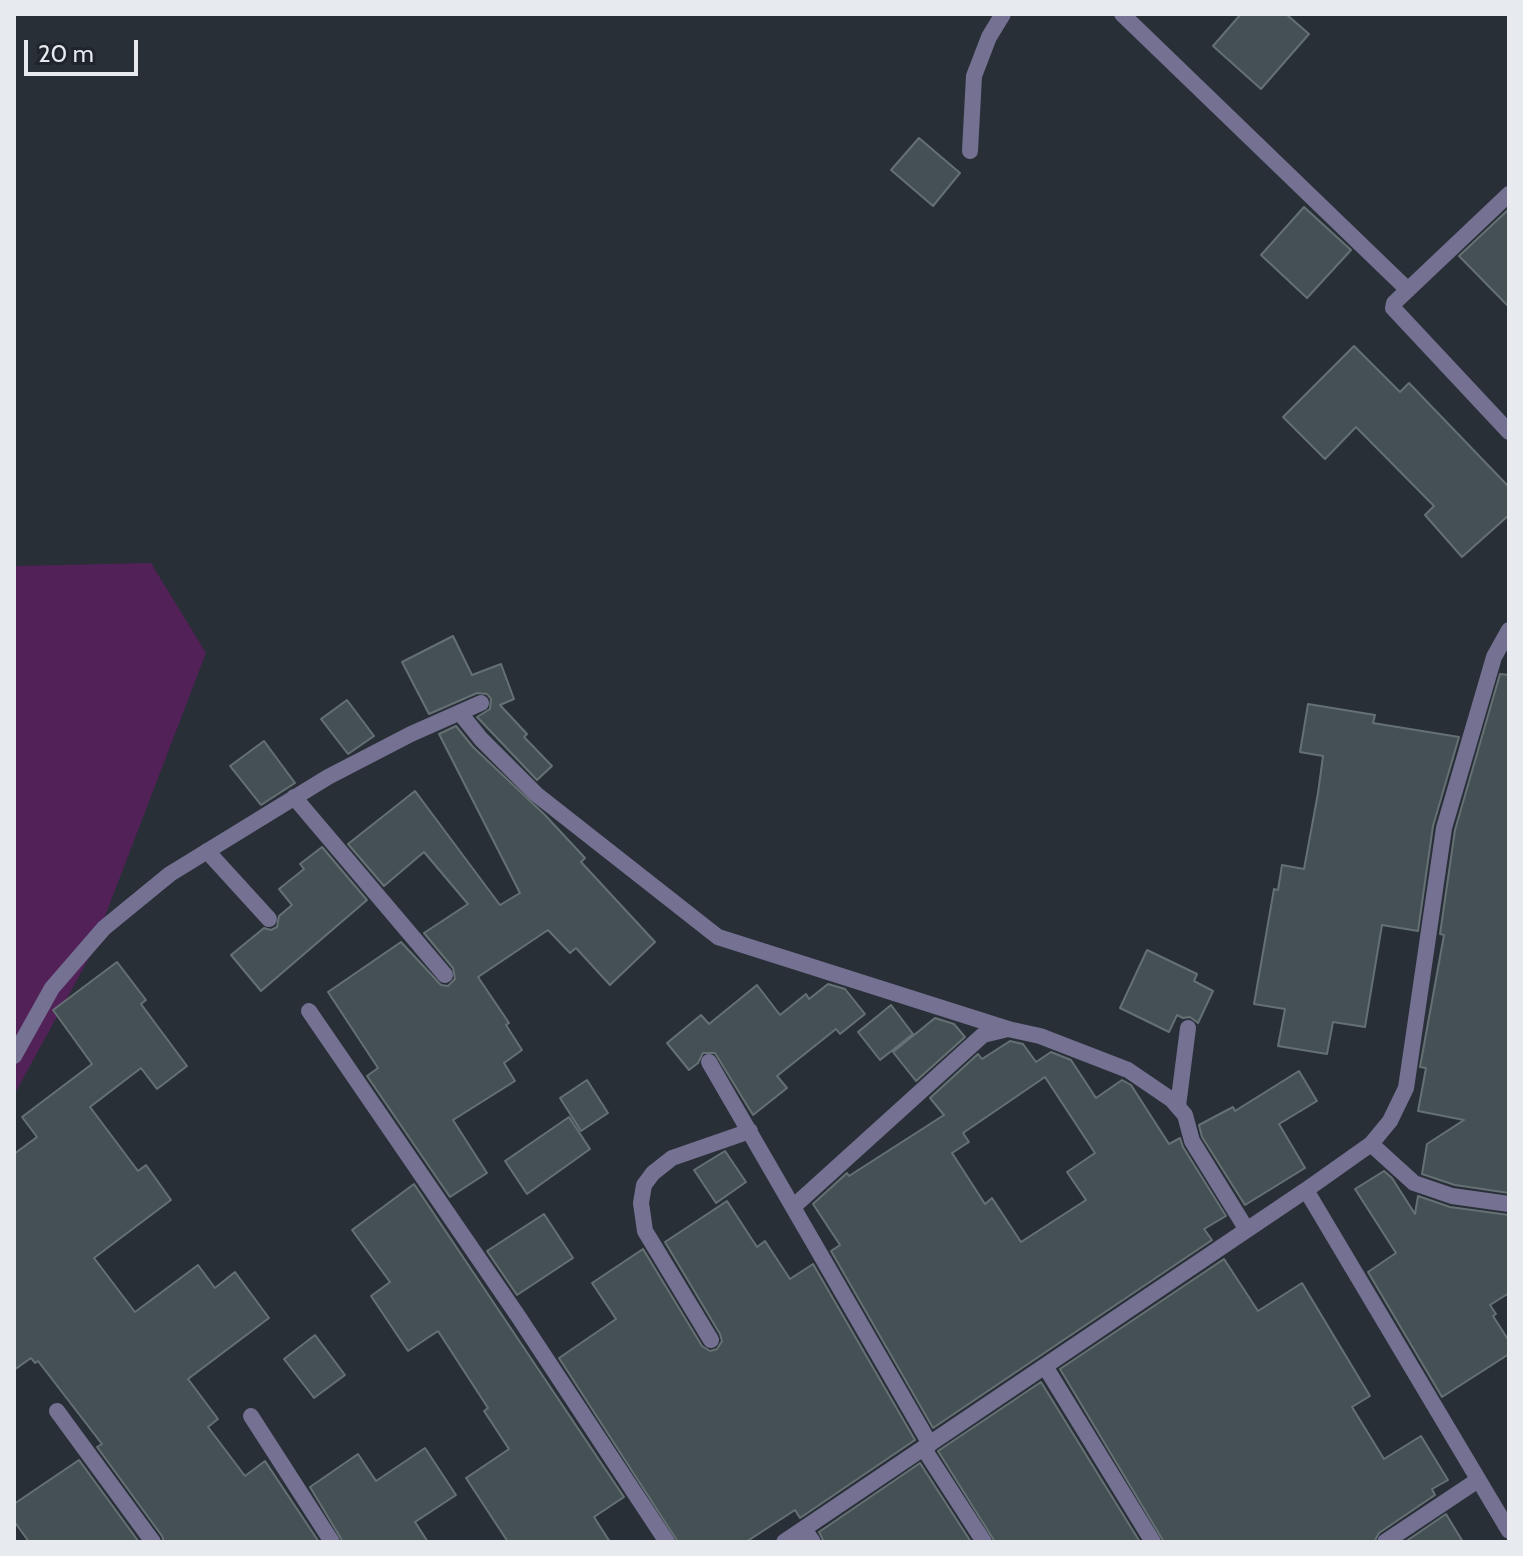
<!DOCTYPE html>
<style>
body{margin:0}
#map{position:relative;width:1523px;height:1556px;overflow:hidden;background:#292f36;font-family:Cabin,sans-serif}
canvas{display:block}
.frame{position:absolute;inset:0;border:16px solid #e7ebf0;pointer-events:none}
.scale{position:absolute;left:24px;top:40px;width:114px;height:36px;box-sizing:border-box;border:4px solid #e7ebf0;border-top:0;padding-left:10px;font-size:24px;line-height:28px;white-space:nowrap;color:#e7ebf0;-webkit-text-stroke:6px #1f252c;paint-order:stroke}
</style>
<div id="map">
<canvas width="1523" height="1556"></canvas>
<div class="frame"></div>
<div class="scale">20 m</div>
</div>
<script>
const context = document.querySelector('canvas').getContext('2d');
context.lineJoin = 'round';
function fill(path, color) { context.fillStyle = color; context.fill(path, 'evenodd'); }
function stroke(path, color, width, dash) { context.strokeStyle = color; context.lineWidth = width; context.lineCap = dash ? 'butt' : 'round'; context.setLineDash(dash || []); context.stroke(path); }
const green = new Path2D(`
 M 151,563 L 206,653 L 89,958 L 14,1095 L 14,566 Z`);
const building = new Path2D(`
 M 1241,14 L 1286,14 L 1309,34 L 1261,89 L 1213,46 Z
 M 919,138 L 960,173 L 933,206 L 891,170 Z
 M 1304,207 L 1351,250 L 1307,298 L 1261,255 Z
 M 1509,209 L 1509,307 L 1459,256 Z
 M 1354,346 L 1400,392 L 1409,383 L 1509,487 L 1509,515 L 1462,557 L 1425,515 L 1434,506 L 1356,427 L 1325,459 L 1283,417 Z
 M 453,636 L 472,675 L 501,664 L 514,699 L 500,705 L 527,734 L 524,737 L 552,766 L 537,780 L 477,717 L 490,709 L 491,699 L 487,694 L 477,693 L 429,714 L 402,662 Z
 M 1500,674 L 1509,675 L 1509,1193 L 1455,1185 L 1422,1174 L 1427,1144 L 1464,1120 L 1418,1111 L 1426,1068 L 1420,1067 L 1444,935 L 1440,934 L 1455,830 Z
 M 347,700 L 374,736 L 348,754 L 321,719 Z
 M 1308,704 L 1375,715 L 1373,723 L 1459,737 L 1433,826 L 1418,931 L 1382,925 L 1365,1027 L 1333,1022 L 1327,1054 L 1278,1046 L 1285,1009 L 1254,1004 L 1274,889 L 1278,890 L 1282,865 L 1304,869 L 1318,793 L 1323,756 L 1300,752 Z
 M 456,726 L 473,747 L 545,815 L 585,858 L 581,862 L 655,942 L 610,985 L 576,948 L 570,953 L 548,930 L 478,977 L 509,1023 L 506,1025 L 522,1050 L 504,1063 L 515,1081 L 453,1120 L 487,1173 L 450,1197 L 367,1076 L 378,1068 L 328,992 L 401,942 L 441,985 L 448,986 L 455,979 L 453,968 L 424,933 L 468,904 L 424,852 L 384,886 L 348,844 L 415,791 L 500,905 L 520,893 L 439,734 Z
 M 264,741 L 295,783 L 261,805 L 230,766 Z
 M 322,847 L 367,900 L 261,991 L 231,955 L 264,928 L 271,930 L 277,927 L 279,916 L 292,905 L 279,889 L 304,869 L 300,864 Z
 M 1147,950 L 1197,974 L 1194,981 L 1213,991 L 1198,1023 L 1190,1017 L 1183,1018 L 1177,1015 L 1169,1032 L 1120,1008 Z
 M 117,962 L 146,1000 L 141,1004 L 187,1066 L 157,1089 L 141,1068 L 90,1107 L 138,1171 L 146,1165 L 171,1200 L 94,1258 L 135,1312 L 198,1265 L 215,1288 L 235,1272 L 269,1318 L 188,1379 L 218,1419 L 208,1427 L 245,1476 L 265,1461 L 319,1542 L 164,1542 L 162,1536 L 97,1447 L 102,1444 L 38,1361 L 35,1363 L 31,1358 L 14,1370 L 14,1154 L 37,1137 L 22,1117 L 92,1064 L 53,1010 Z
 M 828,984 L 845,989 L 865,1014 L 840,1034 L 836,1029 L 777,1076 L 787,1088 L 753,1115 L 715,1053 L 703,1053 L 698,1063 L 689,1070 L 667,1043 L 701,1015 L 709,1024 L 757,985 L 780,1015 L 806,994 L 809,999 Z
 M 891,1005 L 913,1034 L 880,1060 L 858,1032 Z
 M 935,1018 L 954,1024 L 965,1037 L 916,1081 L 893,1052 Z
 M 1010,1041 L 1023,1044 L 1036,1062 L 1051,1052 L 1071,1060 L 1096,1098 L 1122,1080 L 1131,1085 L 1169,1144 L 1180,1138 L 1183,1147 L 1226,1216 L 1204,1229 L 1212,1240 L 933,1428 L 831,1251 L 840,1245 L 813,1204 L 847,1173 L 849,1176 L 944,1115 L 930,1098 L 978,1054 L 982,1059 ZM 1045,1077 L 1095,1153 L 1067,1172 L 1086,1200 L 1021,1242 L 992,1198 L 985,1204 L 952,1153 L 969,1142 L 963,1133 Z
 M 1299,1071 L 1317,1101 L 1279,1124 L 1305,1168 L 1245,1205 L 1202,1137 L 1199,1125 L 1233,1107 L 1235,1111 Z
 M 587,1080 L 608,1113 L 581,1131 L 560,1098 Z
 M 569,1117 L 590,1149 L 527,1194 L 505,1161 Z
 M 725,1151 L 746,1182 L 716,1203 L 694,1170 Z
 M 1384,1171 L 1392,1178 L 1415,1214 L 1418,1196 L 1450,1207 L 1509,1215 L 1509,1293 L 1490,1305 L 1496,1314 L 1493,1316 L 1509,1341 L 1509,1354 L 1442,1397 L 1368,1272 L 1396,1253 L 1355,1189 Z
 M 414,1184 L 624,1497 L 594,1517 L 610,1542 L 508,1542 L 466,1478 L 509,1449 L 484,1411 L 488,1408 L 438,1331 L 408,1351 L 371,1296 L 390,1282 L 352,1230 Z
 M 727,1201 L 757,1247 L 765,1241 L 790,1279 L 813,1264 L 915,1440 L 800,1518 L 795,1510 L 746,1542 L 678,1542 L 559,1358 L 616,1319 L 592,1283 L 643,1249 L 702,1346 L 710,1351 L 717,1349 L 722,1341 L 720,1334 L 665,1242 Z
 M 544,1214 L 573,1258 L 517,1295 L 487,1251 Z
 M 1224,1259 L 1258,1311 L 1302,1283 L 1370,1396 L 1352,1407 L 1384,1459 L 1421,1436 L 1448,1480 L 1432,1489 L 1435,1495 L 1379,1533 L 1374,1542 L 1164,1542 L 1060,1369 Z
 M 315,1335 L 345,1375 L 314,1398 L 284,1359 Z
 M 1041,1382 L 1140,1542 L 995,1542 L 938,1451 Z
 M 425,1448 L 456,1495 L 415,1522 L 428,1542 L 343,1542 L 310,1487 L 358,1454 L 376,1481 Z
 M 79,1460 L 139,1542 L 29,1542 L 14,1521 L 14,1504 Z
 M 920,1463 L 971,1542 L 824,1542 L 819,1532 Z
 M 1446,1514 L 1463,1542 L 1405,1542 Z`);
const service = new Path2D(`
 M 970,151 L 974,76 L 989,37 L 1003,14
 M 460,713 L 481,739 L 536,794 L 718,937 L 1008,1029
 M 294,797 L 445,975
 M 207,851 L 269,919
 M 14,1056 L 52,988 L 104,928 L 170,874 L 328,777 L 411,734 L 481,703
 M 1178,1106 L 1188,1028
 M 1046,1368 L 1153,1542
 M 924,1449 L 984,1542
 M 804,1529 L 813,1542`);
const minor = new Path2D(`
 M 1122,14 L 1408,290
 M 1509,194 L 1394,303 L 1393,308 L 1509,432
 M 309,1011 L 518,1316 L 667,1542
 M 709,1062 L 930,1444
 M 1371,1144 L 1414,1183 L 1452,1196 L 1509,1204
 M 1306,1190 L 1509,1531
 M 793,1207 L 983,1035 L 1008,1029 L 1040,1036 L 1128,1070 L 1172,1100 L 1185,1115 L 1192,1141 L 1247,1230
 M 711,1340 L 645,1231 L 641,1203 L 644,1185 L 653,1173 L 672,1158 L 750,1131
 M 57,1411 L 153,1542
 M 251,1416 L 332,1542
 M 784,1542 L 1306,1190 L 1371,1144 L 1390,1121 L 1406,1088 L 1444,828 L 1494,657 L 1509,630
 M 1385,1542 L 1478,1480`);
fill(green, '#512158');
fill(building, '#455054');
stroke(building, '#647074', 2);
stroke(service, '#747193', 16);
stroke(minor, '#747193', 16);
</script>
